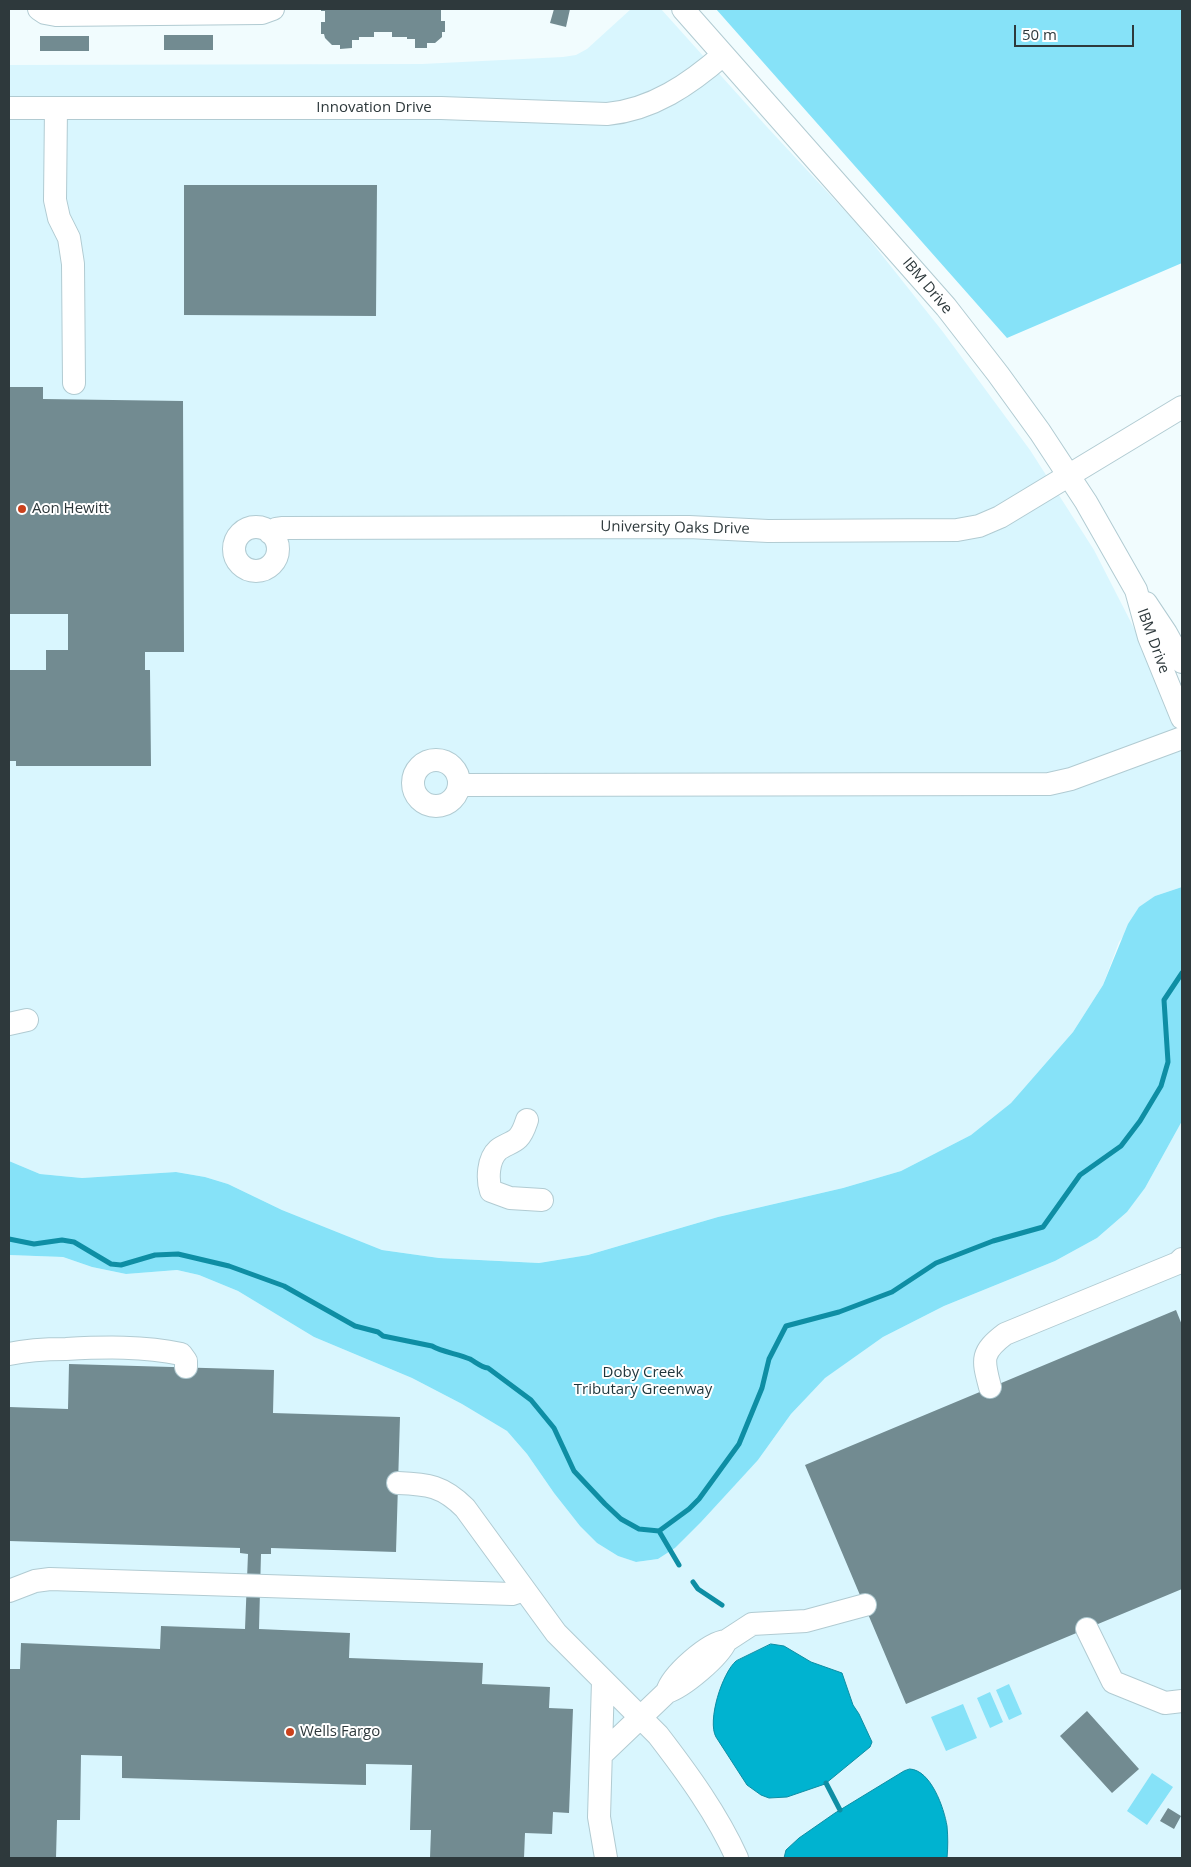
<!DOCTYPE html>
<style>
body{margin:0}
#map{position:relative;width:1191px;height:1867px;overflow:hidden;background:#f1fcfe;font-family:"Open Sans",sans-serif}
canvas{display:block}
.frame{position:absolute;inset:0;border:10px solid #2e393c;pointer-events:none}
.scale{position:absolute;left:1014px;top:25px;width:120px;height:22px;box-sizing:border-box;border:2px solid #2e393c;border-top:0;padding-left:6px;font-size:15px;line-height:18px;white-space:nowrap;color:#2e393c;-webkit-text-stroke:4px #fff;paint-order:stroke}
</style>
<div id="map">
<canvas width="1191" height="1867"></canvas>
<div class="frame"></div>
<div class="scale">50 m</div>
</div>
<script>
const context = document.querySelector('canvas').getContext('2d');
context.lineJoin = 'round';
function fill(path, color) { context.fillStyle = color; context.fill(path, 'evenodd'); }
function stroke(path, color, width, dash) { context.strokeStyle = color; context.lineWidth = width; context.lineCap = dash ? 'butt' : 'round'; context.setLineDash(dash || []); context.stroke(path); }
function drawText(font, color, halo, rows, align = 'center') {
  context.font = font + ' "Open Sans",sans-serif'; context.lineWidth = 4; context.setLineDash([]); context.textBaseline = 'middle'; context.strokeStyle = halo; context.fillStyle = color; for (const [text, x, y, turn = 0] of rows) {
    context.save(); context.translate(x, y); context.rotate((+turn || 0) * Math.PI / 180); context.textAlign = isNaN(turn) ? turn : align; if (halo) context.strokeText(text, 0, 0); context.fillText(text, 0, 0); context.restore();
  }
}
const built = new Path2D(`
 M 631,9 L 661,9 L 767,127 L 858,225 L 943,332 L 1030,450 L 1094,550 L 1137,634 L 1182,744 L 1182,887 L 1155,896 L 1119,942 L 1103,985 L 1073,1032 L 1011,1103 L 971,1135 L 901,1171 L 843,1188 L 718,1217 L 588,1255 L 539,1263 L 439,1258 L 382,1250 L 282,1210 L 228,1184 L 205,1177 L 176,1172 L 82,1178 L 40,1174 L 9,1161 L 9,65 L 422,64 L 563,57 L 576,55 L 587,49 Z
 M 1182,1121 L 1182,1858 L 9,1858 L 9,1255 L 63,1257 L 92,1267 L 126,1274 L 177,1270 L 199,1275 L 238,1291 L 314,1337 L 412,1378 L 462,1404 L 507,1431 L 527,1454 L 554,1493 L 580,1526 L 597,1543 L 618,1556 L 636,1562 L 658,1559 L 675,1548 L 758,1460 L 791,1414 L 824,1378 L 883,1337 L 944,1306 L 1055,1261 L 1097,1238 L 1127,1212 L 1145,1188 Z`);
const green = new Path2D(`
 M 716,9 L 1182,9 L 1182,263 L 1007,338 Z
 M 1182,887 L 1182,1121 L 1145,1188 L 1127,1212 L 1097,1238 L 1055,1261 L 944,1306 L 883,1337 L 825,1378 L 791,1414 L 758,1460 L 701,1522 L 675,1548 L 658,1559 L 636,1562 L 618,1556 L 597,1543 L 580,1526 L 554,1493 L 527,1454 L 507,1431 L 462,1404 L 412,1378 L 314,1337 L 238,1291 L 199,1275 L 177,1270 L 126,1274 L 92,1267 L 63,1257 L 9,1255 L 9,1161 L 40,1174 L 82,1178 L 176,1172 L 205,1177 L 228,1184 L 282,1210 L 382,1250 L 439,1258 L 539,1263 L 588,1255 L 718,1217 L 843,1188 L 901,1171 L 971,1135 L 1011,1103 L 1073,1032 L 1103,985 L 1128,924 L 1139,907 L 1155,896 Z
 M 1009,1684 L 1022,1714 L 1009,1720 L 996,1690 Z
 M 990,1692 L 1003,1722 L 990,1728 L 977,1698 Z
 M 963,1704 L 977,1738 L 946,1751 L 931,1717 Z
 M 1152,1773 L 1173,1787 L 1147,1825 L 1127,1811 Z`);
const water = new Path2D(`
 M 771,1644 L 784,1646 L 811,1662 L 842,1673 L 853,1705 L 859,1714 L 872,1742 L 870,1747 L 825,1784 L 787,1797 L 769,1798 L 761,1795 L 747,1785 L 716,1737 C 707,1721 722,1673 736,1661 Z
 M 910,1769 C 931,1770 944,1808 947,1826 C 948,1837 948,1847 947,1858 L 784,1858 L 786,1850 L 799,1838 L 835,1813 L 904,1771 Z`);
const stream = new Path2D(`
 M 9,1239 L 34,1244 L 62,1240 L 74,1242 L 111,1264 L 121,1265 L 155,1255 L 178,1254 L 229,1266 L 284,1286 L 355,1326 L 378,1332 L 383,1336 L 432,1346 C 442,1352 459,1354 470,1359 C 477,1363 481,1367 488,1368 L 531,1400 L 554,1428 L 574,1471 L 605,1504 L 621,1519 L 639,1529 L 659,1531 L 689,1509 L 699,1499 L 739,1444 L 762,1388 L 769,1359 L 786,1326 L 839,1312 L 892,1292 L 936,1263 L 993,1241 L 1043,1227 L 1080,1175 L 1121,1146 L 1140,1121 L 1161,1086 L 1168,1062 L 1164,1000 L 1182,973
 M 659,1531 L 679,1565
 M 693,1582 L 698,1589 L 722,1605
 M 826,1783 L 840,1810`);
const building = new Path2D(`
 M 321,9 L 441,9 L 441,21 L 445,21 L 445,32 L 442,32 L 442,37 L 435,43 L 427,43 L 427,48 L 415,48 L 415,39 L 407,39 L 407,37 L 392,37 L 392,32 L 374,32 L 374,37 L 359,37 L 359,40 L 352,40 L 352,48 L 340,49 L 340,45 L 332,45 L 325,38 L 324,34 L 321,34 L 321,22 L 325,22 L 325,11 L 321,11 Z
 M 554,9 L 570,9 L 566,27 L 550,23 Z
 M 164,35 L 213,35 L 213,50 L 164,50 Z
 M 40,36 L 89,36 L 89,51 L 40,51 Z
 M 184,185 L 377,185 L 376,316 L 184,315 Z
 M 9,387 L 43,387 L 43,399 L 183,401 L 184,652 L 145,652 L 145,670 L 150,670 L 151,766 L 16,766 L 16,761 L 9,761 L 9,670 L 46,670 L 46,650 L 68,650 L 68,614 L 9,614 Z
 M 1176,1310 L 1182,1325 L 1182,1589 L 906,1704 L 805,1465 Z
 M 69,1364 L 274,1370 L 273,1413 L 400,1417 L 396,1552 L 271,1548 L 271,1554 L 261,1554 L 259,1629 L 350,1633 L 349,1658 L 483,1663 L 482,1684 L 550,1687 L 549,1708 L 573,1709 L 569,1813 L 553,1812 L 552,1834 L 525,1833 L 524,1858 L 430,1858 L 431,1830 L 410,1830 L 412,1765 L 366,1764 L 366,1785 L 122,1778 L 122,1756 L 81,1755 L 80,1820 L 57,1820 L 56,1858 L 9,1858 L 9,1669 L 20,1669 L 21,1643 L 160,1649 L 161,1626 L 245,1629 L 248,1554 L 240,1553 L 240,1548 L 9,1541 L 9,1407 L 68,1409 Z
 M 1087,1711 L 1139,1769 L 1112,1793 L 1060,1736 Z
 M 1168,1808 L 1181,1816 L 1174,1829 L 1160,1821 Z`);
const minor = new Path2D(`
 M 39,9 L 45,13 L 56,15 L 262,13 L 273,9
 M 683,9 L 946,307 L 998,374 L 1040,432 L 1086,502 L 1136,590 L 1149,637 L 1182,718
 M 9,108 L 441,108 L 607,114 C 652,110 690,84 723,55
 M 56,108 L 55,200 L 59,218 L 69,238 L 73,264 L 74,383
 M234 549a22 22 0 1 1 44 0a22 22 0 1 1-44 0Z
 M 270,533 L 276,529 L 283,528 L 689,527 L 768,531 L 957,530 L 979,526 L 1000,517 L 1182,407
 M 1146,603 L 1166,633 L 1182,662
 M413 783a23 23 0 1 1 46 0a23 23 0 1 1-46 0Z
 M 459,785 L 1049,784 L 1071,779 L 1182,738
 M 9,1024 L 27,1020
 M 527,1120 C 525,1126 523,1133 518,1138 C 513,1143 504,1145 498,1150 C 488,1159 487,1179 491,1191 L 510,1198 L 542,1200
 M 9,1354 C 27,1350 47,1349 66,1349 C 104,1347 144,1346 181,1354 L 186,1361 L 186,1367
 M 990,1387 C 983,1360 980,1353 1005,1334 L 1178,1263 L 1182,1259
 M 398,1483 C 428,1484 443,1486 465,1508 L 556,1633 L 658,1735 C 688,1774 717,1814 737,1858
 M 9,1591 L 35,1581 L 50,1579 L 512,1594 L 524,1590
 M 1087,1629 L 1113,1682 L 1165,1703 L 1182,1701
 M 726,1641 L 752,1624 L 806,1621 L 865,1605
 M 603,1681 L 599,1817 L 606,1858
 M 601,1755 L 667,1692 C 683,1687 719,1657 726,1641 C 708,1643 672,1675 667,1692`);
const markers = [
 [22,509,5,"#ca411c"],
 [290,1732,5,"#ca411c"]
];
const streetNames = [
 ["Innovation Drive",374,108],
 ["IBM Drive",927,286,50],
 ["University Oaks Drive",675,528,1],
 ["IBM Drive",1153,641,70]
];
const poiNames = [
 ["Aon Hewitt",32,509],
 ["Wells Fargo",300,1732]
];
const parkNames = [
 ["Doby Creek",643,1373],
 ["Tributary Greenway",643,1390]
];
fill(built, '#d9f6fe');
fill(green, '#86e2f8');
fill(water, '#00b3d0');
stroke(water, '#0e8ea4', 1);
stroke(stream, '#0e8ea4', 5);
fill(building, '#728b91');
stroke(minor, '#b1cbd2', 24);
stroke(minor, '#fff', 22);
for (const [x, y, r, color] of markers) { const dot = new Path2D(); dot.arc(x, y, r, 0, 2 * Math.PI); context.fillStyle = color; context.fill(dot); stroke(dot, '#fff', 2); }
drawText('15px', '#2e393c', '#fff', streetNames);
drawText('15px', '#2e393c', '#fff', poiNames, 'left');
drawText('15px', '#1e353b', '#fff', parkNames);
</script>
